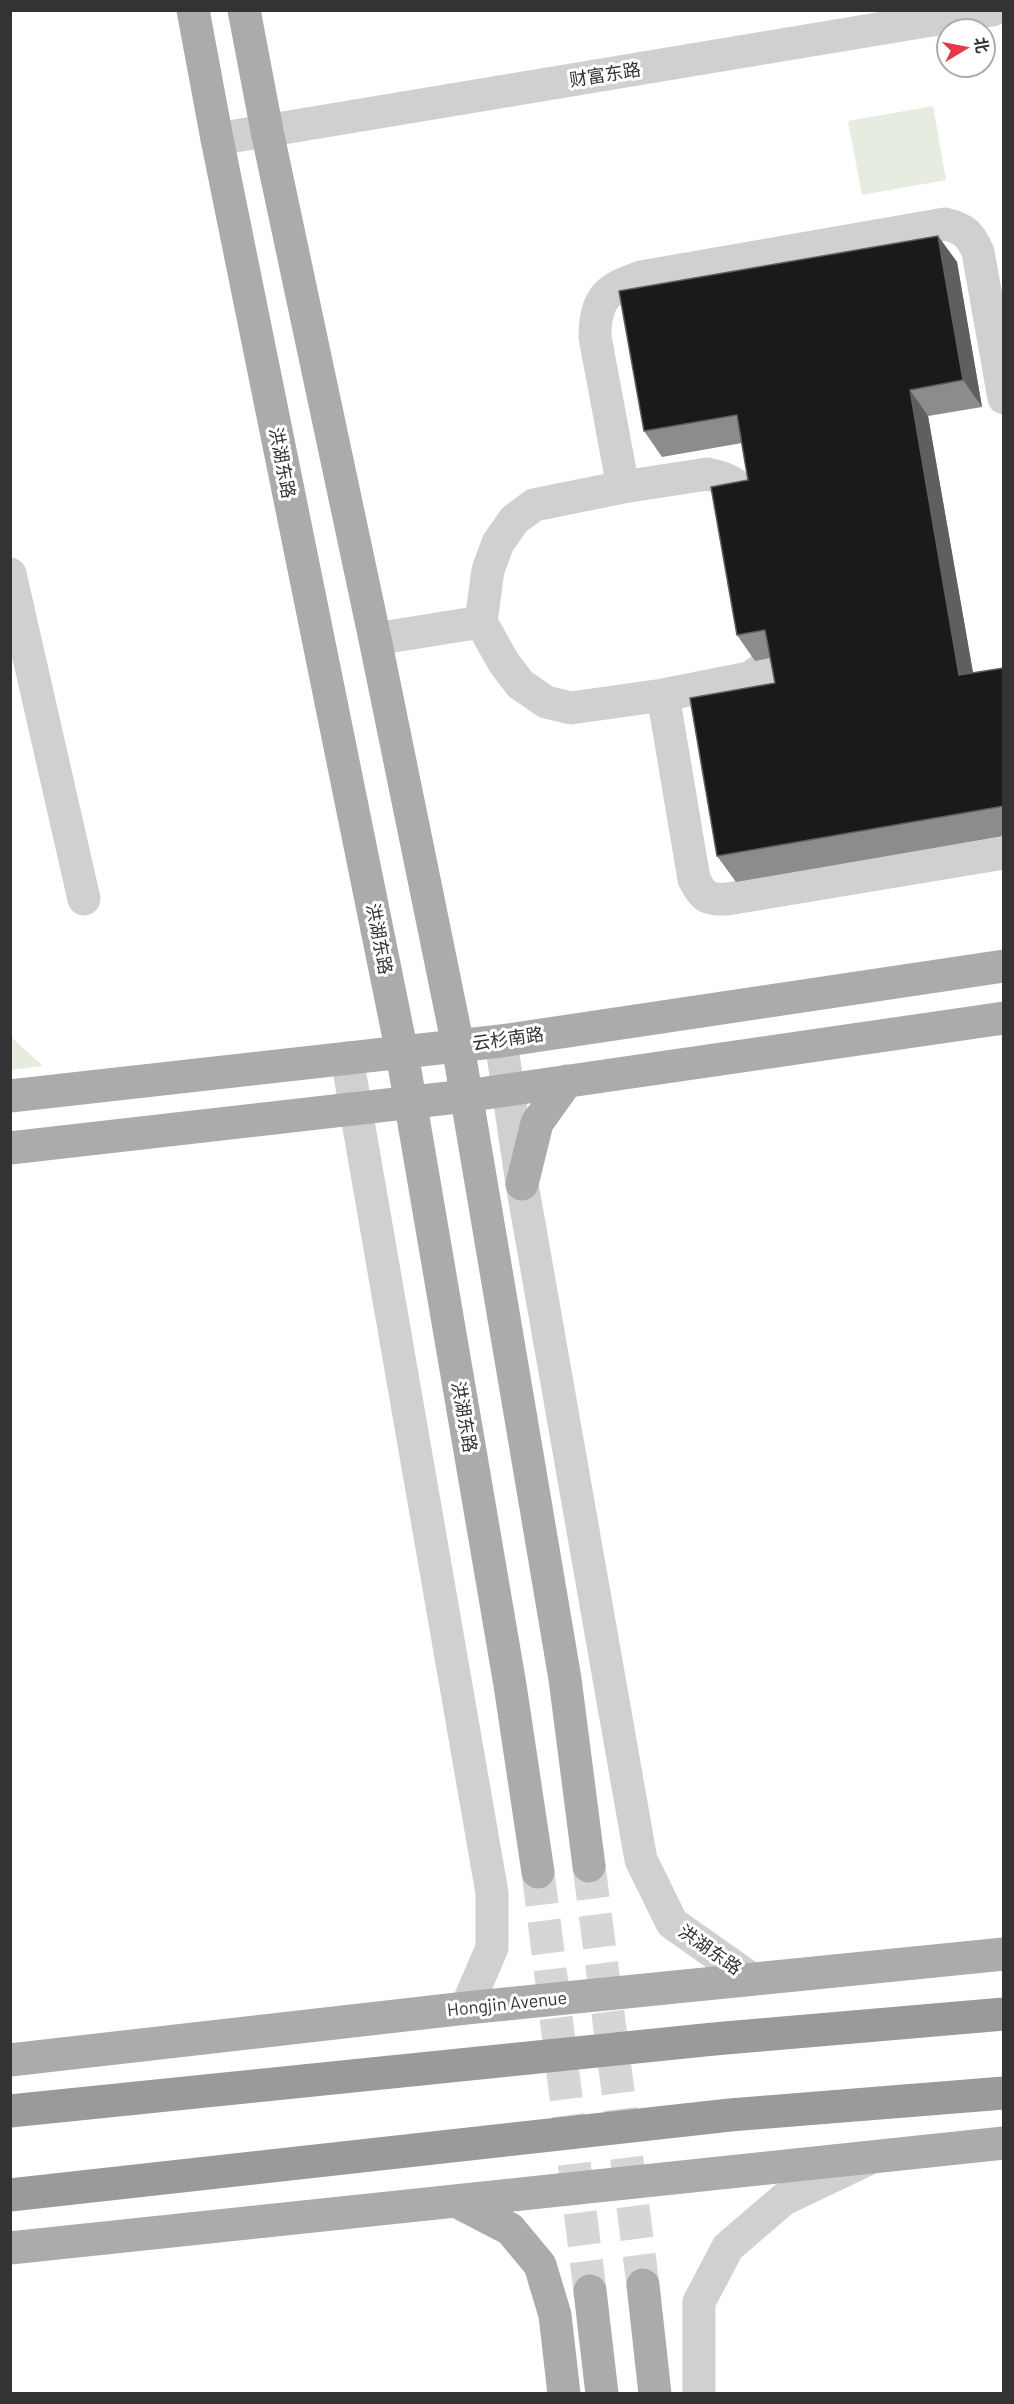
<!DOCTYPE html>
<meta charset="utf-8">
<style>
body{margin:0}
#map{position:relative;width:1014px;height:2404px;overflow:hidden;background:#fff;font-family:Barlow,"Noto Sans SC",sans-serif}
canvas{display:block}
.frame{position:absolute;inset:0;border:12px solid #333;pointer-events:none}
.north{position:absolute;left:936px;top:18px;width:60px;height:60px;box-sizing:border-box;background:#fff;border:2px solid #adadad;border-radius:50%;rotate:80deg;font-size:16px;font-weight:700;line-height:24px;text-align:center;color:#333}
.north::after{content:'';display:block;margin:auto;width:21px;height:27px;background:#e63946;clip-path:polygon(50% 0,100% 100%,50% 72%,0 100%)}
</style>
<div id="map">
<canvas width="1014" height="2404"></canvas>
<div class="frame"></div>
<div class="north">北</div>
</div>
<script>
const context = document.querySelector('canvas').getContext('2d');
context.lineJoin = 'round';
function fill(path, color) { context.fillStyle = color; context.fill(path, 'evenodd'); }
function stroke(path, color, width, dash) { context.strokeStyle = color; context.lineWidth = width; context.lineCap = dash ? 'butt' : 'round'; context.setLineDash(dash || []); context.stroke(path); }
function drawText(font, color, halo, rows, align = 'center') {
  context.font = font + ' Barlow,"Noto Sans SC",sans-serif'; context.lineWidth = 6; context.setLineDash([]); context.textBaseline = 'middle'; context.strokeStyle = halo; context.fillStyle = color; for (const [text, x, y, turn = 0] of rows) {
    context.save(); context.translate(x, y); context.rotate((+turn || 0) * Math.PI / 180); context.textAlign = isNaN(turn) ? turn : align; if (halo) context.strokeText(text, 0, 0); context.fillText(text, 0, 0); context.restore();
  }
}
const green = new Path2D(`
 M 933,106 L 946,180 L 862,195 L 848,121 Z
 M 10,1037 L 11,1037 L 43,1066 L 11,1070 Z`);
const majorTunnel = new Path2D(`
 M 589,1866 L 643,2285
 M 538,1872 L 590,2291`);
const minor = new Path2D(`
 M 217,139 L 992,10
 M 707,474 C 732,479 738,484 752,506 L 775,641 L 771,656 L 763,669 L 749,678 L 663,695 L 571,708 L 546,702 L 520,684 L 504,663 L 481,622 L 488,570 L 498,543 L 514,520 L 534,505 L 623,487 Z
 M 623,487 L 595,337 C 595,299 606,289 641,277 L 945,224 C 965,229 970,234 978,252 L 1004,398
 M 10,574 L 84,899
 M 375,639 L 481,622
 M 663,695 L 694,879 C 703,897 707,900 727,899 L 1004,853
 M 501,1041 L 522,1184 L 641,1860 L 672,1923 L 750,1978
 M 347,1058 L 492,1893 L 492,1948 L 466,2008
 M 699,2394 L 699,2302 L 728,2247 L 784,2199 L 870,2158`);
const major = new Path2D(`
 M 193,10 L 217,139 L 402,1053 L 510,1685 L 538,1872
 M 244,10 L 267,131 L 375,639 L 458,1046 L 565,1679 L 589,1866
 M 10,1096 L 501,1041 L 1004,966
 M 10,1148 L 466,1096 L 1004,1018
 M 522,1184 L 537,1123 L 567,1081
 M 10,2060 L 466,2008 L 1004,1954
 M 456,2201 L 510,2229 L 540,2265 L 555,2315 L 564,2394
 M 10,2248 L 1004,2143
 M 643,2285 L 655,2394
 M 590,2291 L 602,2394`);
const highway = new Path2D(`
 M 10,2111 L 714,2039 L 1004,2014
 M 10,2195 L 730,2115 L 1004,2093`);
const wall = new Path2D(`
 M 938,236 L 957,262 L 982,407 L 928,416 L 973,673 L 1004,668 L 1004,836 L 736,882 L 717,856 L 775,683 L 770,658 L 755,661 L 737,635 L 748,480 L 742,443 L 662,457 L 644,431 Z`);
const shadedWall = new Path2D(`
 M 938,236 L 957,262 L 982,407 L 963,380 Z
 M 910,390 L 928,416 L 978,701 L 959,675 Z`);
const building = new Path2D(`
 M 938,236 L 963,380 L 910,390 L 959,675 L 1004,668 L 1004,806 L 717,856 L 690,698 L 775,683 L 765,630 L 737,635 L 711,487 L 748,480 L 737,415 L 644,431 L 619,291 Z`);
const streetNames = [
 ["财富东路",605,75,-9],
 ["洪湖东路",282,463,79],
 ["洪湖东路",379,939,79],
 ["云杉南路",508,1039,-8],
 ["洪湖东路",464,1417,80],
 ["洪湖东路",710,1950,35],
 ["Hongjin Avenue",507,2004,-6]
];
fill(green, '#e6ecdf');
stroke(majorTunnel, '#d6d6d6', 33, [33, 16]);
stroke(minor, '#d0d0d0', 33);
stroke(major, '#ababab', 33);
stroke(highway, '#9a9a9a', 33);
fill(wall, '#8c8c8c');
fill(shadedWall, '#5f5f5f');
fill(building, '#1a1a1a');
stroke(building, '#5f5f5f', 1.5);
drawText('18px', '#333', '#fff', streetNames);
</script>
